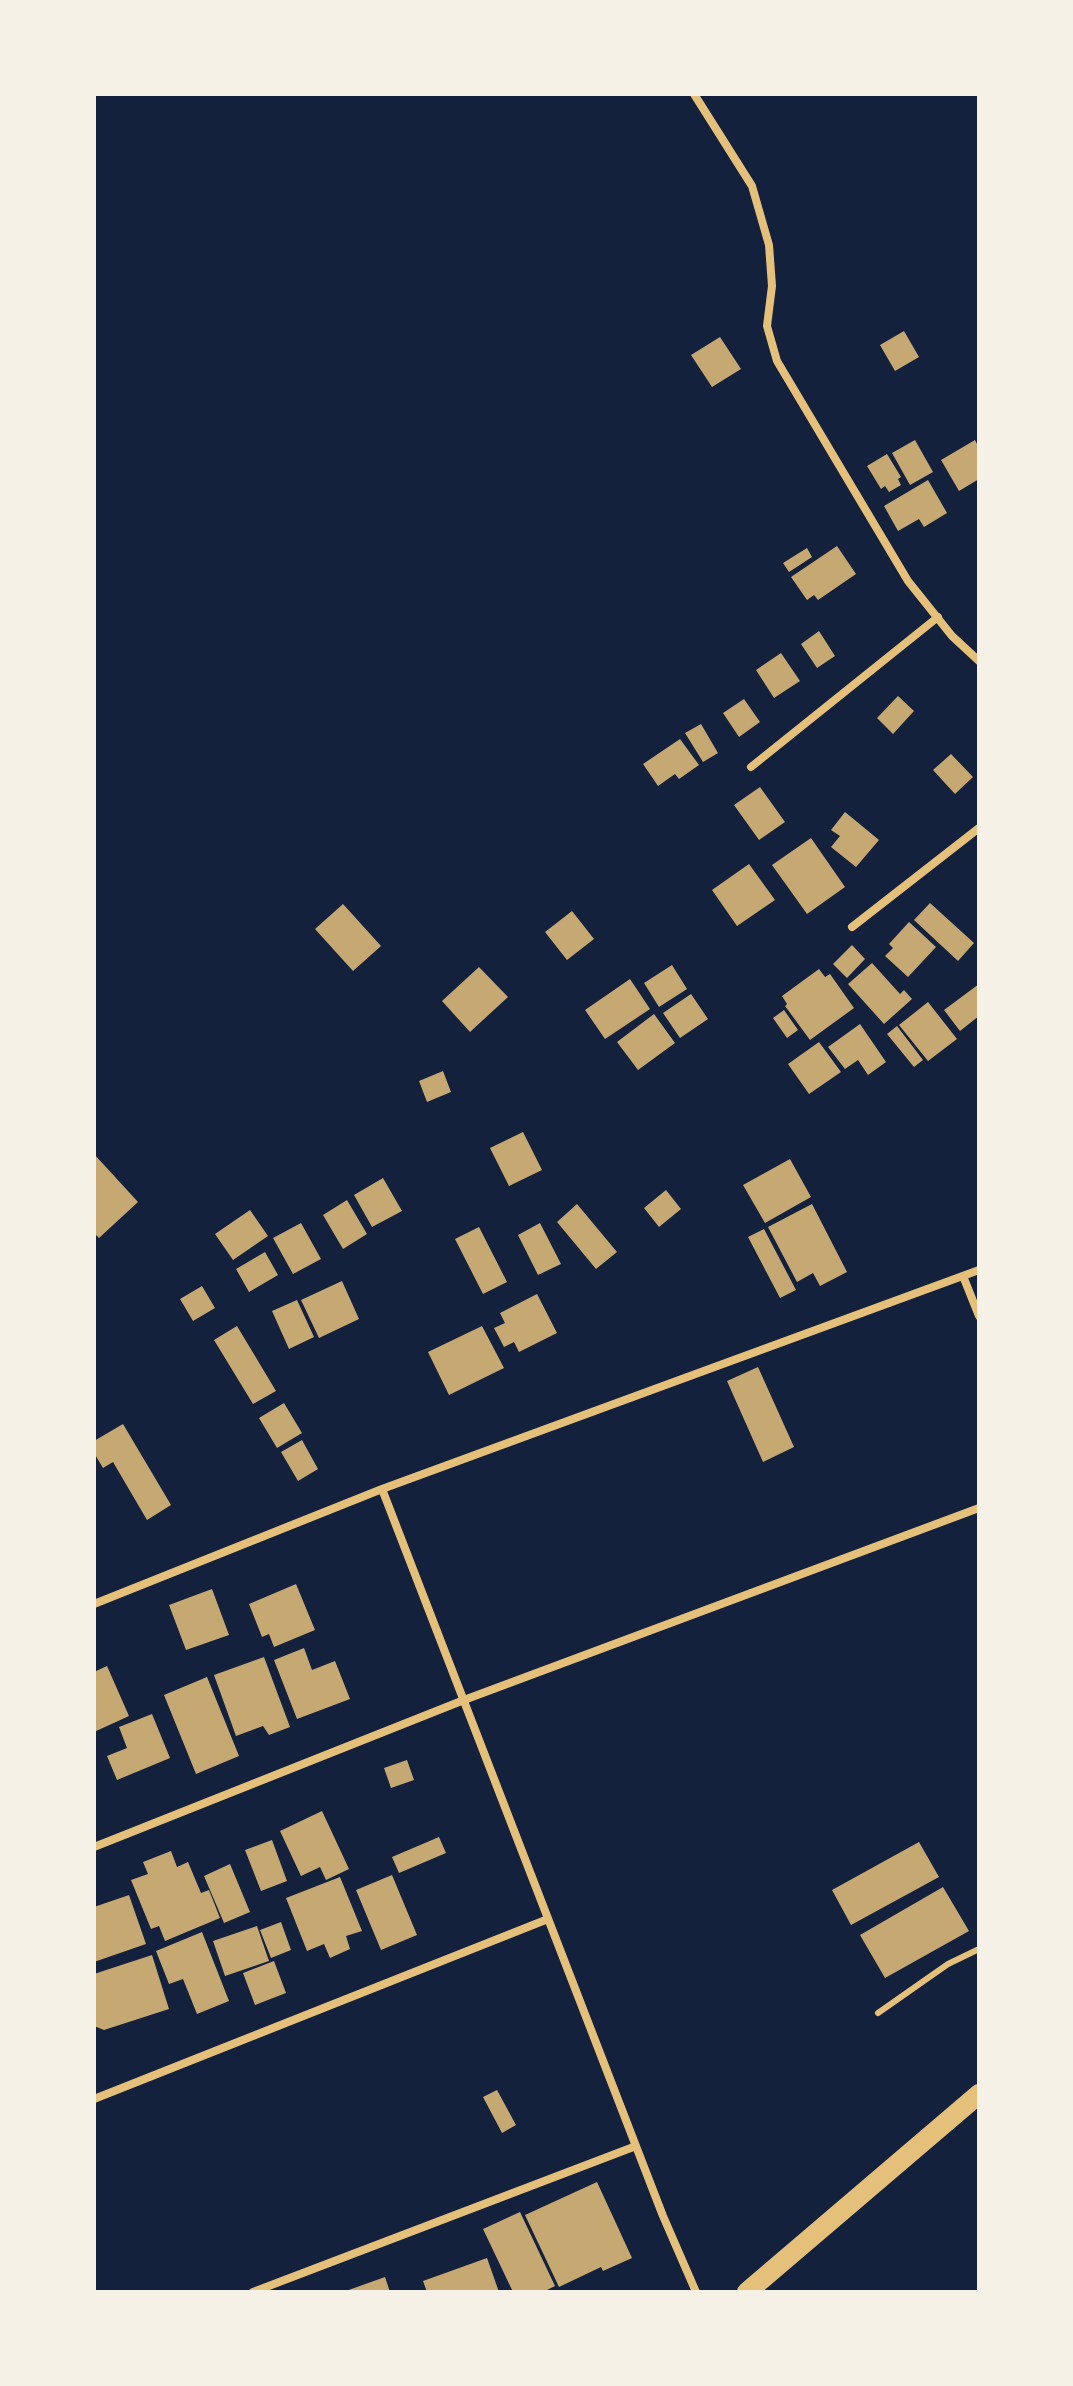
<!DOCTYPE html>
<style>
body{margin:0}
#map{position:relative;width:1073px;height:2386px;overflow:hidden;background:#14213d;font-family:Manrope,sans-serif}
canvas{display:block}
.frame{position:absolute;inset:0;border:96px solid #f6f1e7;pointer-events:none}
</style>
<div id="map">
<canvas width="1073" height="2386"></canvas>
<div class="frame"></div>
</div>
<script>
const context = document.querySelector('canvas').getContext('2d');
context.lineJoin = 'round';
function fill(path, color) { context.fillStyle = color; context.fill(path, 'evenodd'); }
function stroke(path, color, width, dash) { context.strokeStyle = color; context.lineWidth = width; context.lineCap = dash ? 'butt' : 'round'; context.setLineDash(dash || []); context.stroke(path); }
const building = new Path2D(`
 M 904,331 L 919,357 L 895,371 L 880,345 Z
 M 720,337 L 741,369 L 712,387 L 691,355 Z
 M 915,440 L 933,472 L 910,485 L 892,453 Z
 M 975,440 L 979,448 L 979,479 L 959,491 L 941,460 Z
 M 887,454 L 901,477 L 898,479 L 901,485 L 889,492 L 885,486 L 881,489 L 867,466 Z
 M 928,480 L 947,513 L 924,527 L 919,519 L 898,531 L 884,506 Z
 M 837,546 L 856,574 L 818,600 L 814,595 L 807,600 L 791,577 Z
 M 807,548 L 812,557 L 789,572 L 783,563 Z
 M 819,631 L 835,656 L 817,668 L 801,644 Z
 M 781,653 L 800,681 L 774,698 L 756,670 Z
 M 898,696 L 914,711 L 893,734 L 877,718 Z
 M 744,699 L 760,722 L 739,737 L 723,713 Z
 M 701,724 L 718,753 L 703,762 L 685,733 Z
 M 680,739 L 699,765 L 679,779 L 675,774 L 658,786 L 643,764 Z
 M 951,754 L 973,777 L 955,794 L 933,770 Z
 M 760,787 L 785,822 L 759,840 L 734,805 Z
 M 845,812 L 879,840 L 856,867 L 831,847 L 840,836 L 831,830 Z
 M 811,838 L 845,887 L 807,914 L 772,865 Z
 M 749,864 L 775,900 L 737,926 L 712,890 Z
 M 930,903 L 974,943 L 958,961 L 914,920 Z
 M 343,904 L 381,946 L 353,971 L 315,929 Z
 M 572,911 L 594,939 L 567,960 L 545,932 Z
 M 909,922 L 936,947 L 908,977 L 885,956 L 893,948 L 889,944 Z
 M 852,945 L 865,959 L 847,978 L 833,964 Z
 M 872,963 L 900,994 L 904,990 L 912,999 L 884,1024 L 848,984 Z
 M 672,965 L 687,989 L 659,1007 L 644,983 Z
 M 479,967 L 508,997 L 470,1032 L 442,1001 Z
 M 819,969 L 825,977 L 830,974 L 854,1008 L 810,1040 L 785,1006 L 787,1004 L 782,996 Z
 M 630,979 L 650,1009 L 605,1039 L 585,1010 Z
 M 979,984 L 979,1016 L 960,1031 L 944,1010 Z
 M 691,994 L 708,1019 L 680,1038 L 663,1013 Z
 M 928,1002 L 957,1039 L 928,1061 L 899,1025 Z
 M 784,1010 L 798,1030 L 787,1038 L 773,1018 Z
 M 654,1014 L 675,1043 L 638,1070 L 617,1042 Z
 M 860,1024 L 886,1062 L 868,1075 L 858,1060 L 845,1069 L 828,1047 Z
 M 897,1026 L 923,1060 L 914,1067 L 887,1034 Z
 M 819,1042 L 841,1072 L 809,1094 L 788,1064 Z
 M 443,1071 L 451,1092 L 427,1102 L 419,1081 Z
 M 523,1132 L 542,1170 L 509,1186 L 490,1148 Z
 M 94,1154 L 138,1202 L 99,1238 L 94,1233 Z
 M 790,1159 L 811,1197 L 765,1223 L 743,1185 Z
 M 383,1178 L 402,1211 L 372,1227 L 354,1195 Z
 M 666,1190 L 681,1209 L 659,1227 L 644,1208 Z
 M 347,1200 L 367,1234 L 343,1249 L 323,1215 Z
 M 577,1204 L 617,1252 L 596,1269 L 557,1222 Z
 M 812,1204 L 847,1272 L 820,1286 L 813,1273 L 797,1282 L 768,1227 Z
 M 250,1210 L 268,1236 L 233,1260 L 215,1234 Z
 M 301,1223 L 321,1259 L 293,1274 L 273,1238 Z
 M 540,1223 L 561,1264 L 538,1275 L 518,1235 Z
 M 479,1227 L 507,1282 L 483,1294 L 455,1239 Z
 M 764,1229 L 796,1290 L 780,1298 L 748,1237 Z
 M 265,1252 L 278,1275 L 249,1292 L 236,1269 Z
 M 342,1281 L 359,1319 L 319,1338 L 301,1300 Z
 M 202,1286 L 215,1308 L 193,1321 L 180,1299 Z
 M 537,1294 L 557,1333 L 519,1352 L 514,1342 L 504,1347 L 494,1328 L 505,1323 L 500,1313 Z
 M 297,1300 L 314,1337 L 289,1349 L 272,1311 Z
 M 237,1326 L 276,1391 L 253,1404 L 214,1340 Z
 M 482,1326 L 504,1368 L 449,1395 L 428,1352 Z
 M 758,1367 L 794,1447 L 763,1462 L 727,1381 Z
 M 284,1403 L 302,1433 L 277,1448 L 259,1418 Z
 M 123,1424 L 171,1505 L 147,1520 L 113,1462 L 103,1468 L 94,1453 L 94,1441 Z
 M 302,1440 L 318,1469 L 298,1481 L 281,1452 Z
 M 296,1584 L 315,1630 L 274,1647 L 269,1634 L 262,1637 L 249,1604 Z
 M 212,1589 L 229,1635 L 186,1650 L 169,1605 Z
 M 304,1648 L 312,1670 L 335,1661 L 350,1699 L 297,1719 L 274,1660 Z
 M 264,1657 L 290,1727 L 269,1735 L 263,1726 L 236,1736 L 214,1675 Z
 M 107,1666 L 129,1716 L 94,1732 L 94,1672 Z
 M 207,1677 L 239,1756 L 196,1774 L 164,1695 Z
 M 152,1714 L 170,1758 L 117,1780 L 107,1756 L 127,1748 L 119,1727 Z
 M 407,1760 L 414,1780 L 391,1788 L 384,1768 Z
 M 322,1811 L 349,1869 L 326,1880 L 320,1867 L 301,1876 L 280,1831 Z
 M 439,1837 L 446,1853 L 399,1873 L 392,1857 Z
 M 272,1840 L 287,1881 L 261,1891 L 245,1850 Z
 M 919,1842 L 939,1877 L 851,1925 L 832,1890 Z
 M 171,1851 L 177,1867 L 188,1862 L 201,1893 L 209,1890 L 220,1918 L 165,1941 L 159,1926 L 151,1929 L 131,1880 L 148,1874 L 143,1862 Z
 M 230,1864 L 250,1912 L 224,1923 L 204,1876 Z
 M 392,1875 L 417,1935 L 381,1950 L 356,1890 Z
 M 340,1877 L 362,1931 L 346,1936 L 350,1949 L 330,1958 L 324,1944 L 307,1951 L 286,1898 Z
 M 943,1887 L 969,1931 L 885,1978 L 860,1935 Z
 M 129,1895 L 146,1944 L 94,1962 L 94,1907 Z
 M 281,1922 L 291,1950 L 271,1958 L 260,1930 Z
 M 257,1926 L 269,1961 L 225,1976 L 213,1941 Z
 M 202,1932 L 229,2001 L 197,2014 L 183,1979 L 169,1984 L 156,1951 Z
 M 152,1955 L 169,2009 L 104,2030 L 94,2026 L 94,1974 Z
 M 274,1961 L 286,1993 L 255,2005 L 243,1973 Z
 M 497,2090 L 516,2125 L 502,2133 L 483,2097 Z
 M 597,2182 L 632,2258 L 603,2271 L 601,2267 L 559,2287 L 525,2215 Z
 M 520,2212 L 555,2286 L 543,2292 L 513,2292 L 483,2229 Z
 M 487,2258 L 499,2292 L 427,2292 L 423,2281 Z
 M 385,2277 L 390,2292 L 343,2292 Z`);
const service = new Path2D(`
 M 878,2013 L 948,1964 L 979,1949`);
const minor = new Path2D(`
 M 694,94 L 752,186 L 769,245 L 772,286 L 767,326 L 777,361 L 908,581 L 952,636 L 979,661
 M 751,767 L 938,617
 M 852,927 L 979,828
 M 963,1276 L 979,1316
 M 382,1489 L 663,2216 L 696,2292
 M 94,1604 L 382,1489 L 979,1270
 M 94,1847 L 464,1700 L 979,1508
 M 94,2099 L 548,1919
 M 253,2292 L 636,2146`);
const primary = new Path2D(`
 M 747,2292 L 979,2094`);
fill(building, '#c6a872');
stroke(service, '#e5c07b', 6);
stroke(minor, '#e5c07b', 8);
stroke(primary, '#e5c07b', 20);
</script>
